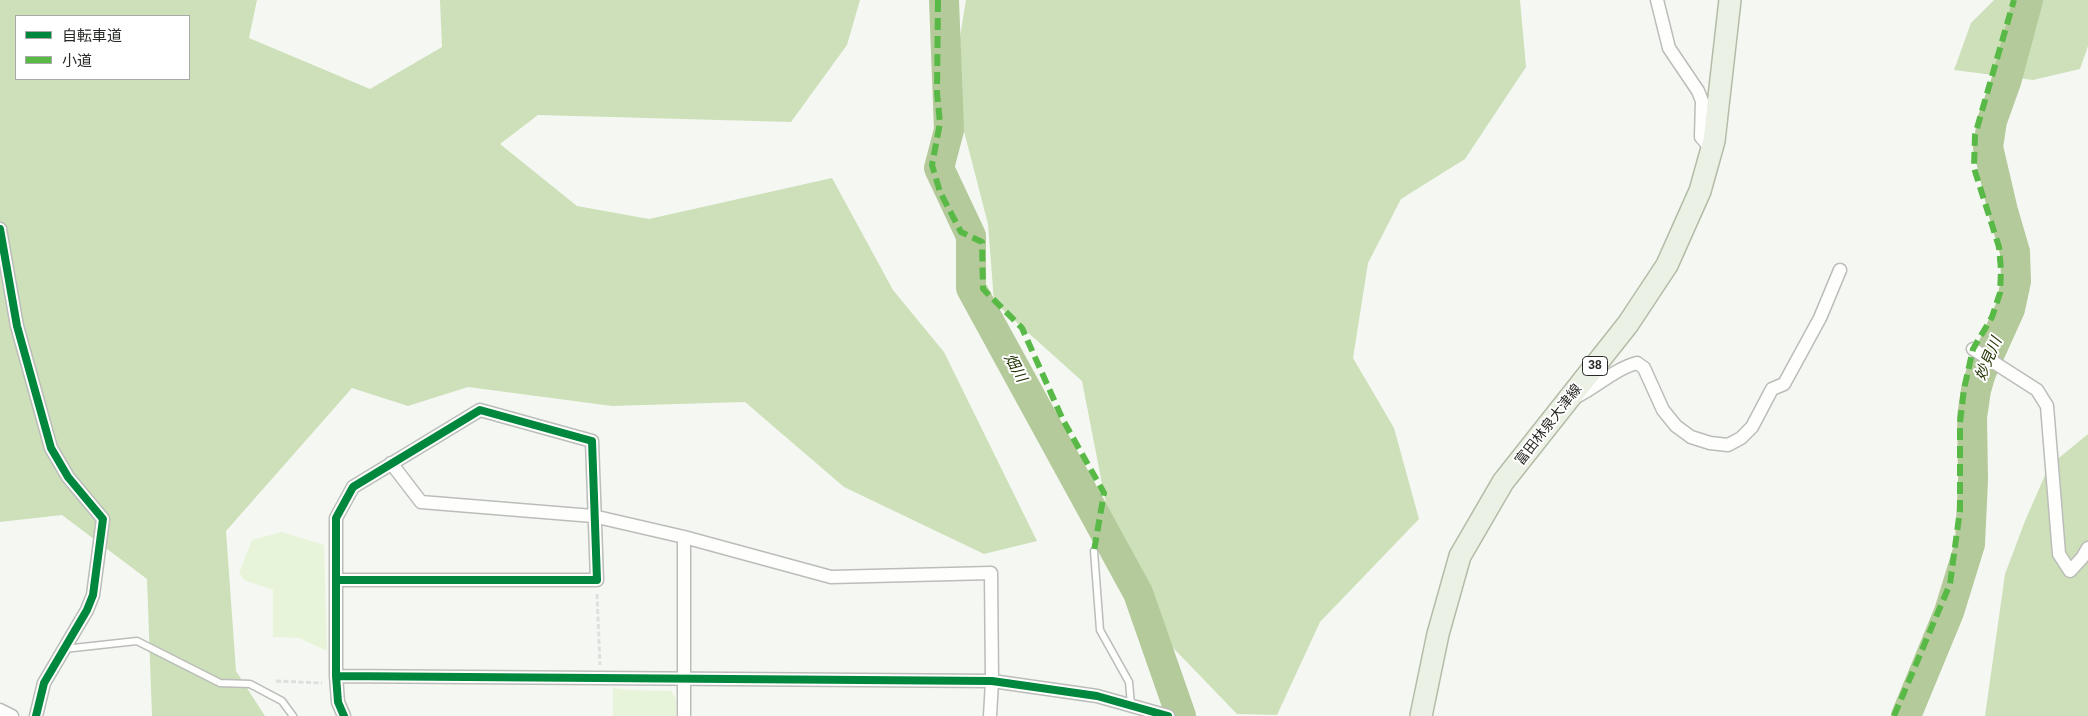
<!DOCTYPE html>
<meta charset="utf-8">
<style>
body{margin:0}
#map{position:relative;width:2088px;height:716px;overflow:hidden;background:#f5f8f2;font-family:Helvetica,"Noto Sans JP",sans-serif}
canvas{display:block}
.legend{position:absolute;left:15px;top:15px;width:175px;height:65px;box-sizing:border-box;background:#fff;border:1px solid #a9aaa8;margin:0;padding:6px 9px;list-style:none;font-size:15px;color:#272a25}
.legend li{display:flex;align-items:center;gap:10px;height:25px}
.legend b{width:25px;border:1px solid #a9aaa8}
</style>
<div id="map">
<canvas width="2088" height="716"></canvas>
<ul class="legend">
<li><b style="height:6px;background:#00873e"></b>自転車道</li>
<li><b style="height:6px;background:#58b947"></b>小道</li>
</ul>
</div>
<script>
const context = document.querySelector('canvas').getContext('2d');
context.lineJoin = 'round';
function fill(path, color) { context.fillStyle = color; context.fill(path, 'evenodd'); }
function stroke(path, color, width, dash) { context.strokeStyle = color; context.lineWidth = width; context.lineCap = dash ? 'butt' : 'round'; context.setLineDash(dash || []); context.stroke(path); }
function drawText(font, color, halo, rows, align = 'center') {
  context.font = font + ' Helvetica,"Noto Sans JP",sans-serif'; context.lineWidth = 4; context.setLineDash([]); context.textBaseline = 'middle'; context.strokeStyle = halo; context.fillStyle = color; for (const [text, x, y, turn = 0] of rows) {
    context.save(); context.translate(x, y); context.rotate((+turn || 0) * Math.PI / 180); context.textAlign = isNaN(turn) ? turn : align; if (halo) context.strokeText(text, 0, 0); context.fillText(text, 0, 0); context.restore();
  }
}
const green = new Path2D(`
 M 282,532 L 324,545 L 327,651 L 299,638 L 273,637 L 273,590 L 244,580 L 239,573 L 252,540 Z
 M 613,688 L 628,690 L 671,691 L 676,699 L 676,716 L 613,716 Z`);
const forest = new Path2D(`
 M 0,0 L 257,0 L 249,38 L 370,89 L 442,47 L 440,0 L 860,0 L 847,45 L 791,122 L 538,115 L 500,144 L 577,206 L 649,219 L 832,178 L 893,290 L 944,352 L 1037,541 L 984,554 L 844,487 L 745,402 L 612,406 L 468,387 L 408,406 L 352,388 L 226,531 L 236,671 L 265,716 L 152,716 L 147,579 L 62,515 L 0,522 ZM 16,16 L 189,16 L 189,79 L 16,79 Z
 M 966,0 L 1520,0 L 1526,67 L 1465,159 L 1401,199 L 1368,263 L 1353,358 L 1394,428 L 1419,519 L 1320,622 L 1277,715 L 1237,714 L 1124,597 L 1082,381 L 994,302 L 988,224 L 952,85 Z
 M 1994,0 L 2088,0 L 2088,46 L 2080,69 L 2033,80 L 1954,70 L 1971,23 Z
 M 2088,434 L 2088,716 L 1985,716 L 2005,574 L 2025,521 L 2049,466 Z`);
const river = new Path2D(`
 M 944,0 L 949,130 L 939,168 L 971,236 L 971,288 L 1138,593 L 1181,716
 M 1906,716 L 1949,612 L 1970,544 L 1973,480 L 1972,417 L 1976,390 L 1981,373 L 2010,309 L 2016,281 L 2015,252 L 2003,211 L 1988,147 L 1992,121 L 2006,82 L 2028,0`);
const path = new Path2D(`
 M 597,594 L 600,665
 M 276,681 L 322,683`);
const lane = new Path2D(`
 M 1094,551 L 1100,630 L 1129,682 L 1131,705
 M 64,649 L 137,641 L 220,683 L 250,684 L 282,701 L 293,716`);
const street = new Path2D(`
 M 1657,0 L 1669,48 L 1698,91 L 1702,101 L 1701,137 L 1712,150
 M 0,229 L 17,326 L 51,448 L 68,477 L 103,519 L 93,595 L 87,610 L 44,683 L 36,716
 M 1973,349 L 2037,390 L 2047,406 L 2059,554 L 2070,571 L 2082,558 L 2088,548
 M 1574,398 C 1596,388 1614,369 1637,363 L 1644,368 L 1663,410 L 1676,426 L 1691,437 L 1710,443 L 1728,445 L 1741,438 L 1752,427 L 1772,389 L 1784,384 L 1820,318 L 1840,270
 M 391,463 L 421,502 L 593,516 L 684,537 L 831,577 L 991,573 L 992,681 L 990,716
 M 338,580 L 597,580 L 592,441 L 480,410 L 353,487 L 336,518 L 336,676 L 338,702 L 344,716
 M 336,676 L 992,681 L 1097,696 L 1168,716
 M 0,710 L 12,716
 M 684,716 L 684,537`);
const primary = new Path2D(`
 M 1421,716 L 1438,634 L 1460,556 L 1503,482 L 1628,324 L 1667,265 L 1700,191 L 1714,141 L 1730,0`);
const quiet = new Path2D(`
 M 938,0 L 937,93 L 940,123 L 932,165 L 940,192 L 961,232 L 982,242 L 983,289 L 1022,328 L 1063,420 L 1104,493 L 1094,551
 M 1894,716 L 1950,584 L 1960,510 L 1960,423 L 1964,389 L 1973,349 L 1992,317 L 2000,293 L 2001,270 L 1999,247 L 1974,168 L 1975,135 L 2014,0`);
const cycleway = new Path2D(`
 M 0,229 L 17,326 L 51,448 L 68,477 L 103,519 L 93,595 L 87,610 L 44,683 L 36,716
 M 338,580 L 597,580 L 592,441 L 480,410 L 353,487 L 336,518 L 336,676 L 338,702 L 344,716
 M 336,676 L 992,681 L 1097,696 L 1168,716`);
const shields = [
 [1595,366,25]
];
const shieldNames = [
 ["38",1595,366]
];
const streetNames = [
 ["富田林泉大津線",1549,425,-52]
];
const waterNames = [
 ["妙見川",1989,359,-67],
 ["畑川",1015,368,61]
];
fill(green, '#e7f4d9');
fill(forest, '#cde0b9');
stroke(river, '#b4ca9a', 30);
stroke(lane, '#bbbdb9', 9);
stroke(street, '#bbbdb9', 15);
stroke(primary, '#b2bca7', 24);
stroke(path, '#dedfde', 3, [5, 2.5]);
stroke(lane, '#fefefd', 6);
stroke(street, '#fefefd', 12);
stroke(primary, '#ecf1e6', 21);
stroke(quiet, '#58b947', 6, [12, 6]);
stroke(cycleway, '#00873e', 8);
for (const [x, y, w] of shields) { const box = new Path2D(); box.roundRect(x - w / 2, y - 9.5, w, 19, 4); context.fillStyle = '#fff'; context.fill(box); stroke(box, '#272a25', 1); }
drawText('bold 12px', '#272a25', null, shieldNames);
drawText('14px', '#272a25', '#fff', streetNames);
drawText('italic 15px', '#213302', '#fff', waterNames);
</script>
